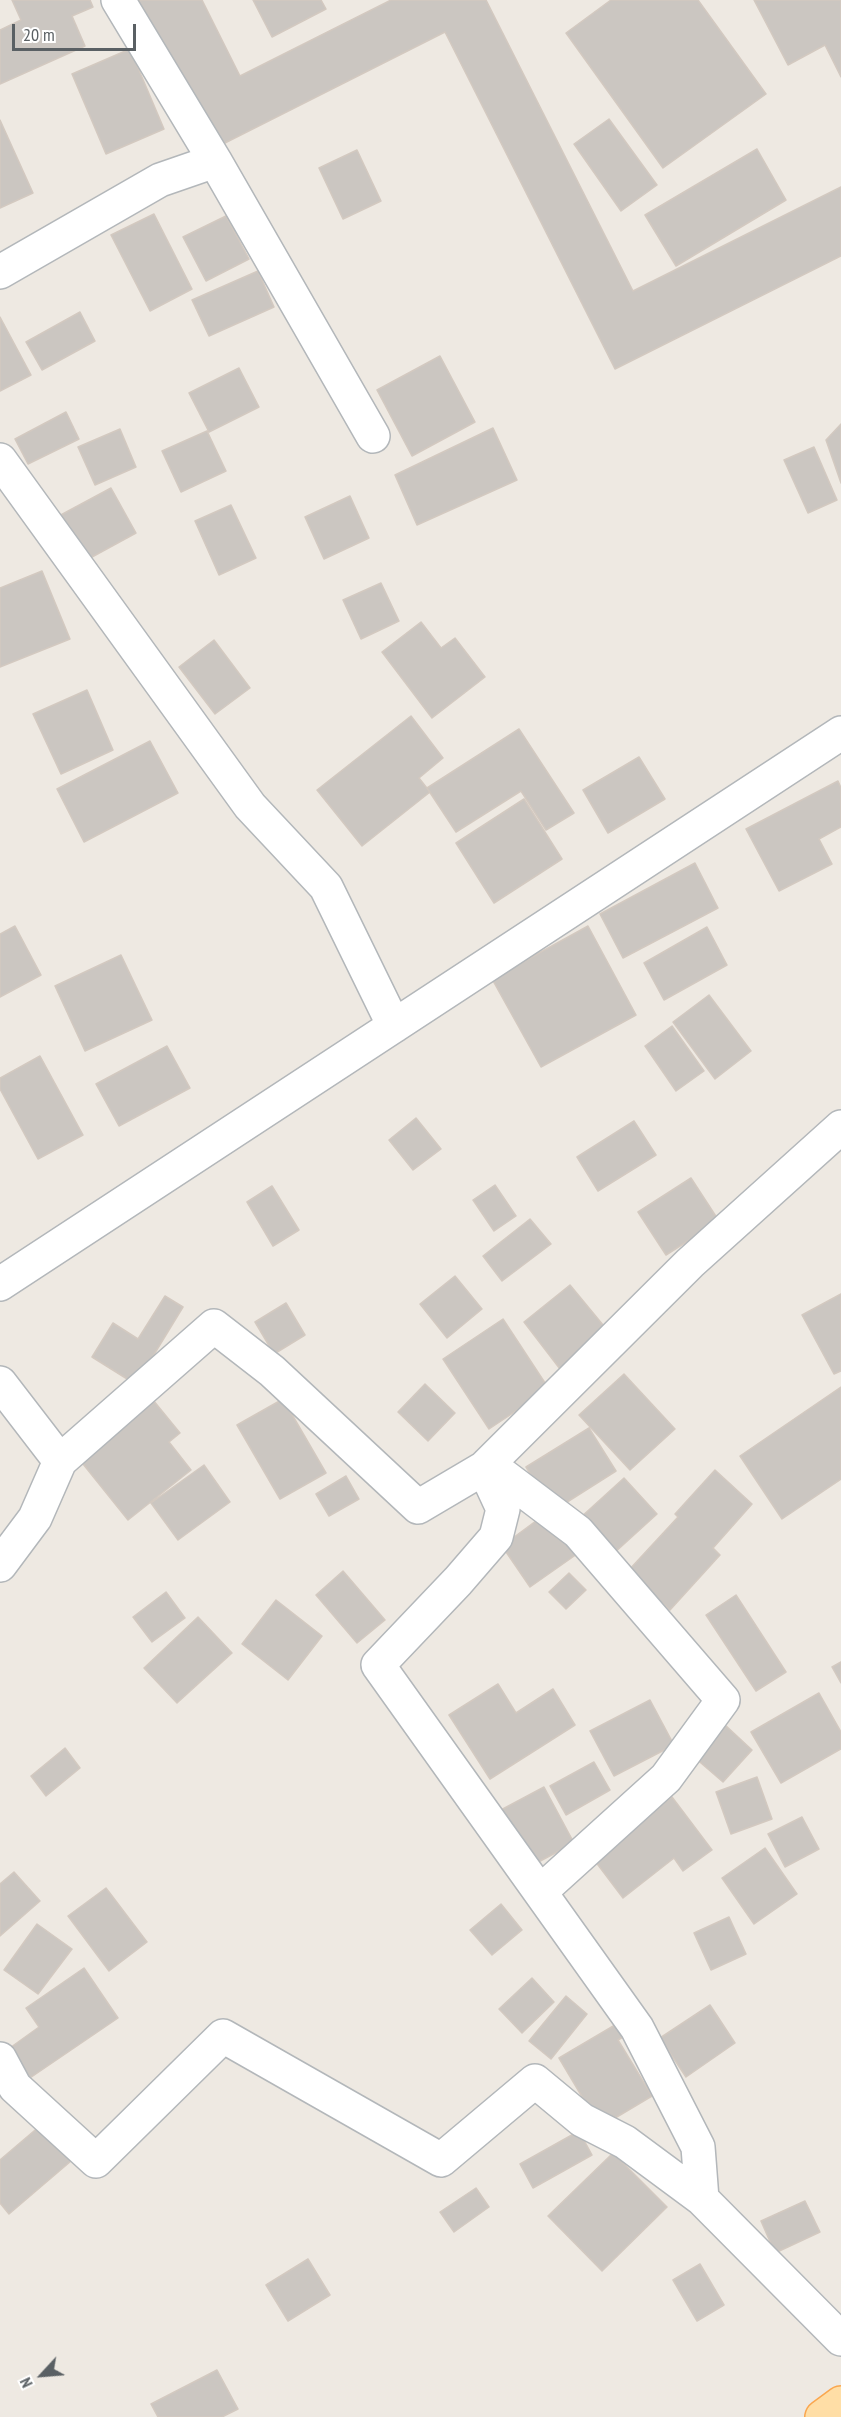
<!DOCTYPE html>
<style>
body{margin:0}
#map{position:relative;width:841px;height:2417px;overflow:hidden;background:#eee9e2;font-family:"PT Sans Narrow",sans-serif}
canvas{display:block}
.north{position:absolute;left:12px;top:2345px;width:60px;height:60px;-webkit-text-stroke:4px #fff;paint-order:stroke;rotate:244deg;font-size:16px;font-weight:700;line-height:24px;text-align:center;color:#5a6064}
.north::after{content:'';display:block;margin:auto;width:21px;height:27px;background:#5a6064;clip-path:polygon(50% 0,100% 100%,50% 72%,0 100%)}
.scale{position:absolute;left:12px;top:24px;width:124px;height:27px;box-sizing:border-box;border:3px solid #5a6064;border-top:0;padding-left:8px;font-size:18px;line-height:21px;white-space:nowrap;color:#5a6064;-webkit-text-stroke:4px #fff;paint-order:stroke}
</style>
<div id="map">
<canvas width="841" height="2417"></canvas>
<div class="north">N</div>
<div class="scale">20 m</div>
</div>
<script>
const context = document.querySelector('canvas').getContext('2d');
context.lineJoin = 'round';
function fill(path, color) { context.fillStyle = color; context.fill(path, 'evenodd'); }
function stroke(path, color, width, dash) { context.strokeStyle = color; context.lineWidth = width; context.lineCap = dash ? 'butt' : 'round'; context.setLineDash(dash || []); context.stroke(path); }
const building = new Path2D(`
 M 12,0 L 90,0 L 93,7 L 72,16 L 85,46 L 0,84 L 0,30 L 21,20 Z
 M 138,0 L 202,0 L 240,76 L 391,0 L 486,0 L 633,291 L 841,187 L 841,256 L 615,369 L 445,32 L 213,149 Z
 M 253,0 L 321,0 L 326,9 L 272,37 Z
 M 611,0 L 698,0 L 766,94 L 663,168 L 566,33 Z
 M 754,0 L 841,0 L 841,77 L 825,45 L 788,65 Z
 M 130,49 L 164,129 L 106,154 L 72,74 Z
 M 609,119 L 657,185 L 621,211 L 574,144 Z
 M 0,120 L 33,193 L 0,208 Z
 M 757,149 L 786,200 L 676,266 L 645,215 Z
 M 357,150 L 381,201 L 343,219 L 319,168 Z
 M 154,214 L 192,289 L 150,311 L 111,235 Z
 M 226,216 L 249,259 L 206,281 L 183,237 Z
 M 258,271 L 274,307 L 209,336 L 192,300 Z
 M 80,312 L 95,341 L 42,370 L 26,342 Z
 M 0,317 L 31,375 L 0,391 Z
 M 440,356 L 475,422 L 412,456 L 377,390 Z
 M 239,368 L 259,407 L 209,432 L 189,393 Z
 M 66,412 L 79,439 L 28,464 L 15,439 Z
 M 841,424 L 841,483 L 826,440 Z
 M 493,428 L 517,480 L 417,525 L 395,475 Z
 M 120,429 L 136,467 L 95,485 L 78,447 Z
 M 207,431 L 226,471 L 181,492 L 162,451 Z
 M 814,447 L 837,500 L 808,513 L 784,460 Z
 M 111,488 L 136,533 L 81,563 L 57,517 Z
 M 350,496 L 369,538 L 324,559 L 305,517 Z
 M 231,505 L 256,558 L 219,575 L 195,521 Z
 M 42,571 L 70,639 L 0,667 L 0,588 Z
 M 381,583 L 399,621 L 361,639 L 343,600 Z
 M 421,622 L 441,648 L 455,638 L 485,677 L 432,718 L 382,652 Z
 M 214,640 L 250,688 L 215,714 L 179,667 Z
 M 87,690 L 113,750 L 61,774 L 33,714 Z
 M 411,716 L 443,758 L 419,778 L 430,792 L 362,846 L 317,790 Z
 M 519,729 L 574,813 L 546,830 L 521,791 L 456,832 L 427,788 Z
 M 150,741 L 178,793 L 84,842 L 57,789 Z
 M 639,757 L 665,799 L 608,833 L 583,790 Z
 M 838,781 L 841,788 L 841,827 L 819,839 L 832,864 L 779,891 L 746,829 Z
 M 524,799 L 562,859 L 494,903 L 456,843 Z
 M 695,863 L 718,908 L 623,958 L 600,914 Z
 M 15,926 L 41,975 L 0,997 L 0,934 Z
 M 588,926 L 636,1015 L 541,1067 L 492,979 Z
 M 707,927 L 727,965 L 664,1000 L 644,963 Z
 M 121,955 L 152,1020 L 85,1051 L 55,986 Z
 M 709,995 L 751,1051 L 715,1079 L 673,1022 Z
 M 672,1026 L 704,1071 L 676,1091 L 645,1046 Z
 M 167,1046 L 190,1088 L 119,1126 L 96,1084 Z
 M 40,1056 L 83,1135 L 38,1159 L 0,1089 L 0,1078 Z
 M 416,1118 L 441,1149 L 413,1170 L 389,1140 Z
 M 634,1121 L 656,1155 L 598,1191 L 577,1157 Z
 M 691,1178 L 719,1221 L 666,1255 L 638,1212 Z
 M 495,1185 L 516,1216 L 494,1231 L 473,1200 Z
 M 272,1186 L 299,1230 L 273,1246 L 247,1202 Z
 M 530,1219 L 551,1244 L 502,1281 L 483,1256 Z
 M 455,1276 L 482,1309 L 447,1338 L 420,1304 Z
 M 570,1285 L 608,1331 L 560,1369 L 524,1322 Z
 M 841,1294 L 841,1371 L 834,1374 L 802,1315 Z
 M 165,1296 L 183,1307 L 147,1366 L 140,1387 L 92,1357 L 113,1323 L 138,1339 Z
 M 286,1303 L 305,1335 L 274,1354 L 255,1322 Z
 M 503,1319 L 549,1389 L 489,1429 L 443,1359 Z
 M 624,1374 L 675,1429 L 630,1470 L 579,1415 Z
 M 425,1384 L 455,1413 L 428,1441 L 398,1412 Z
 M 841,1387 L 841,1479 L 782,1519 L 740,1456 Z
 M 283,1399 L 326,1473 L 280,1499 L 237,1425 Z
 M 153,1400 L 180,1433 L 169,1442 L 191,1470 L 128,1520 L 79,1459 Z
 M 589,1428 L 616,1471 L 553,1511 L 526,1467 Z
 M 204,1465 L 230,1502 L 178,1540 L 151,1503 Z
 M 715,1470 L 752,1504 L 713,1548 L 720,1555 L 670,1610 L 628,1571 L 678,1517 L 675,1514 Z
 M 346,1476 L 359,1499 L 329,1516 L 316,1494 Z
 M 624,1478 L 657,1514 L 613,1554 L 580,1518 Z
 M 548,1512 L 577,1554 L 530,1587 L 502,1546 Z
 M 343,1571 L 385,1620 L 357,1643 L 316,1595 Z
 M 569,1573 L 586,1590 L 566,1609 L 549,1592 Z
 M 166,1592 L 185,1618 L 152,1642 L 133,1617 Z
 M 736,1595 L 786,1672 L 756,1691 L 706,1615 Z
 M 276,1600 L 322,1636 L 288,1680 L 242,1644 Z
 M 198,1617 L 232,1653 L 177,1703 L 144,1668 Z
 M 841,1662 L 841,1683 L 832,1667 Z
 M 498,1684 L 516,1713 L 553,1689 L 575,1725 L 490,1779 L 449,1715 Z
 M 819,1693 L 841,1732 L 841,1749 L 781,1783 L 751,1732 Z
 M 650,1700 L 674,1745 L 614,1776 L 590,1731 Z
 M 724,1724 L 752,1750 L 723,1782 L 694,1757 Z
 M 65,1748 L 80,1768 L 46,1796 L 31,1776 Z
 M 594,1762 L 610,1790 L 566,1815 L 550,1786 Z
 M 757,1777 L 772,1819 L 731,1834 L 716,1792 Z
 M 544,1787 L 574,1843 L 529,1867 L 499,1811 Z
 M 672,1797 L 712,1850 L 683,1871 L 674,1858 L 623,1898 L 592,1857 Z
 M 802,1817 L 819,1849 L 785,1867 L 768,1834 Z
 M 765,1848 L 797,1894 L 754,1924 L 722,1878 Z
 M 14,1872 L 40,1901 L 0,1936 L 0,1884 Z
 M 106,1888 L 147,1942 L 109,1971 L 68,1916 Z
 M 501,1904 L 522,1930 L 492,1955 L 470,1930 Z
 M 729,1917 L 746,1954 L 711,1970 L 694,1933 Z
 M 37,1924 L 72,1949 L 38,1994 L 4,1970 Z
 M 84,1968 L 118,2018 L 27,2080 L 7,2050 L 39,2027 L 26,2008 Z
 M 532,1978 L 554,2002 L 522,2033 L 499,2009 Z
 M 566,1996 L 587,2014 L 551,2059 L 529,2041 Z
 M 710,2005 L 735,2043 L 686,2077 L 660,2038 Z
 M 615,2025 L 623,2037 L 618,2040 L 652,2096 L 600,2127 L 559,2058 Z
 M 41,2125 L 71,2161 L 9,2214 L 0,2203 L 0,2160 Z
 M 579,2131 L 592,2155 L 533,2188 L 520,2164 Z
 M 613,2153 L 667,2207 L 602,2271 L 548,2216 Z
 M 476,2188 L 489,2207 L 454,2232 L 440,2212 Z
 M 805,2201 L 820,2232 L 775,2253 L 761,2221 Z
 M 308,2259 L 330,2295 L 288,2321 L 266,2285 Z
 M 700,2264 L 724,2305 L 697,2321 L 673,2280 Z
 M 217,2370 L 238,2409 L 222,2417 L 158,2417 L 151,2404 Z`);
const minor = new Path2D(`
 M 215,161 L 373,436
 M 0,272 L 160,180 L 215,161 L 118,0
 M 0,460 L 250,806 L 326,887 L 394,1026
 M 841,1127 L 690,1263 L 484,1468 L 503,1509 L 496,1537 L 458,1581 L 378,1665 L 637,2028 L 698,2147 L 702,2199 L 841,2339
 M 0,1284 L 841,733
 M 0,1383 L 60,1461
 M 488,1464 L 578,1532 L 723,1700 L 666,1778 L 540,1892
 M 0,1565 L 35,1518 L 60,1461 L 214,1326 L 272,1371 L 418,1507 L 484,1468
 M 0,2059 L 15,2087 L 96,2161 L 223,2036 L 441,2160 L 535,2081 L 582,2120 L 625,2142 L 702,2199`);
const major = new Path2D(`
 M 822,2417 L 841,2403`);
fill(building, '#cbc6c1');
stroke(building, '#d3c9c0', 1.5);
stroke(minor, '#b3b7ba', 36);
stroke(major, '#faa74f', 36);
stroke(minor, '#fff', 33);
stroke(major, '#ffdea6', 33);
</script>
